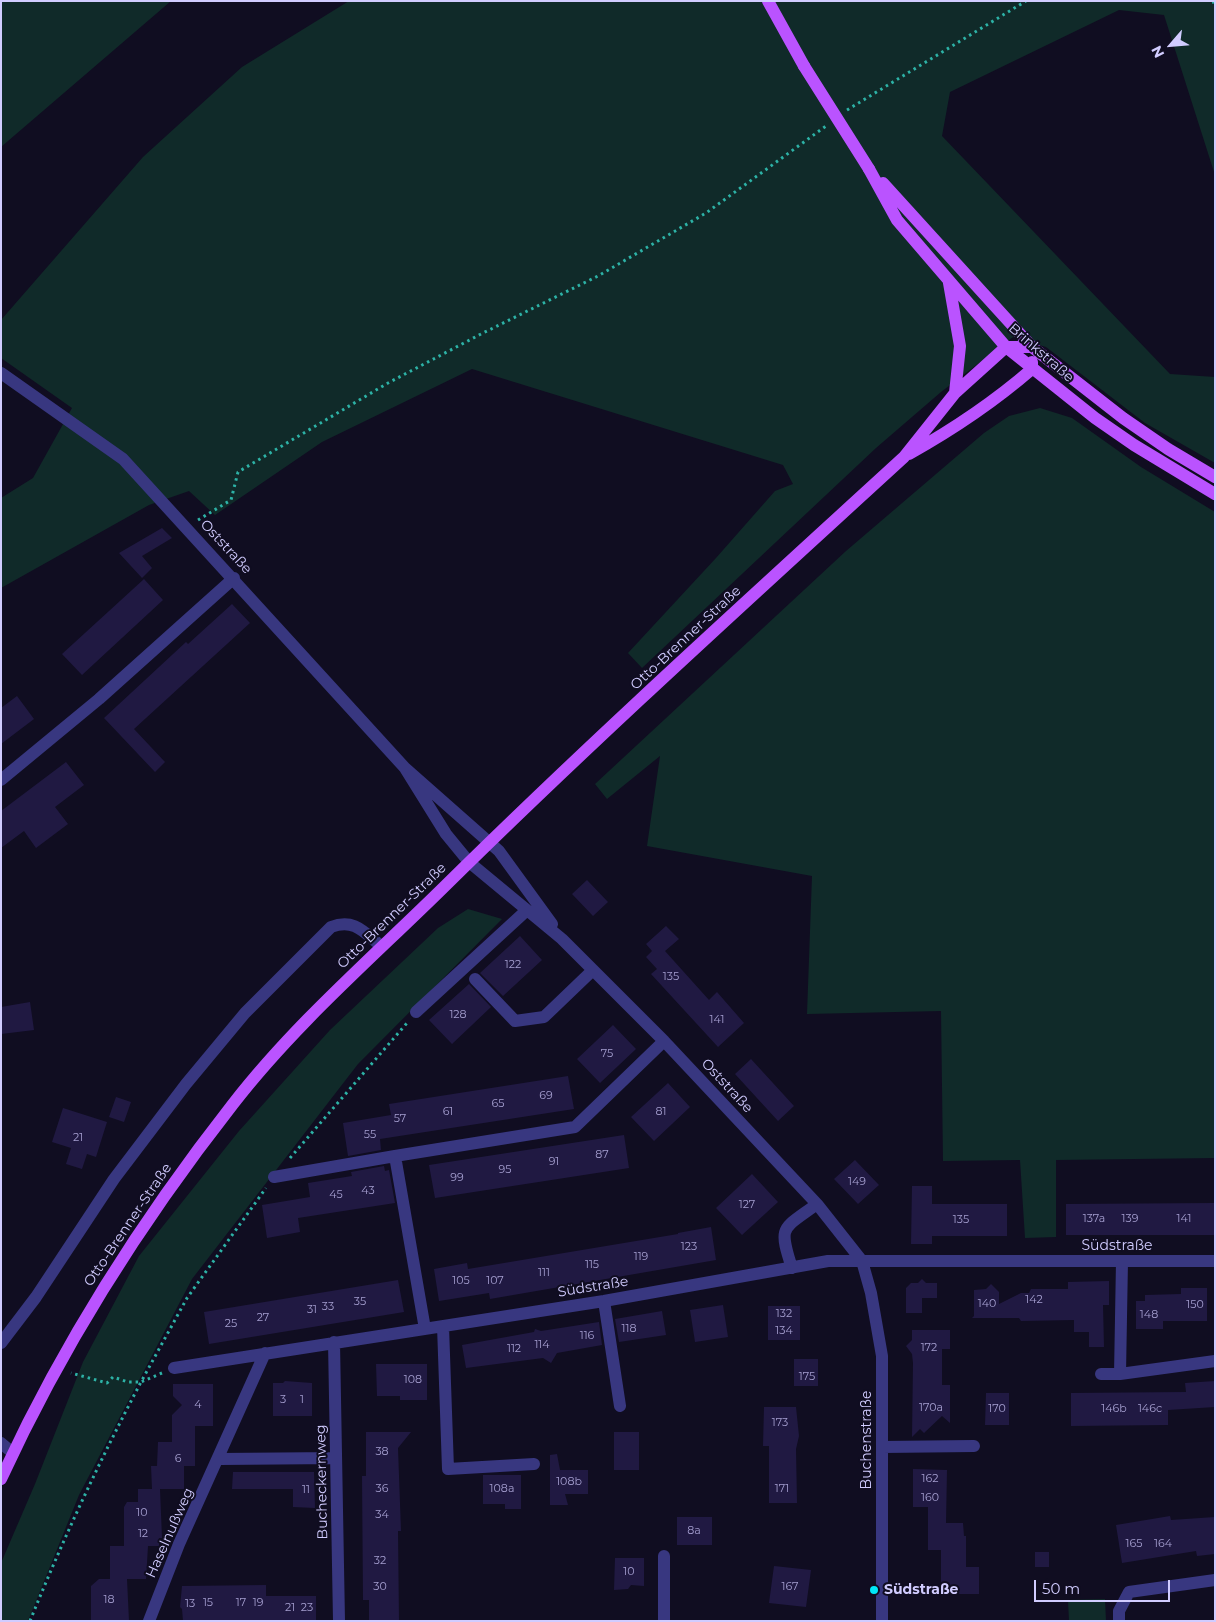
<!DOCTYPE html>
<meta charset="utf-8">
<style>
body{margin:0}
#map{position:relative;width:1216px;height:1622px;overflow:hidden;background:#100d21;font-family:Montserrat,sans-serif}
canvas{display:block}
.frame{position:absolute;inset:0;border:2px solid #d1ccff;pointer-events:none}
.north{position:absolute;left:1146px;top:20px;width:50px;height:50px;-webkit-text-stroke:4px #100d21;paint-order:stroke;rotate:243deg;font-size:14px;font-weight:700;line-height:20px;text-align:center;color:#d1ccff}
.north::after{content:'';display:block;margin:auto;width:18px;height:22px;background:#d1ccff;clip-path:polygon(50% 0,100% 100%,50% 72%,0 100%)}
.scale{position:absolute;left:1034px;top:1580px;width:136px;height:22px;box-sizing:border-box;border:2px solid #d1ccff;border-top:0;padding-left:6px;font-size:15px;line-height:18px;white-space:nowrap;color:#d1ccff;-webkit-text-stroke:4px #100d21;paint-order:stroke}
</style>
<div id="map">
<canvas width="1216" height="1622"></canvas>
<div class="frame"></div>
<div class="north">N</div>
<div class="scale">50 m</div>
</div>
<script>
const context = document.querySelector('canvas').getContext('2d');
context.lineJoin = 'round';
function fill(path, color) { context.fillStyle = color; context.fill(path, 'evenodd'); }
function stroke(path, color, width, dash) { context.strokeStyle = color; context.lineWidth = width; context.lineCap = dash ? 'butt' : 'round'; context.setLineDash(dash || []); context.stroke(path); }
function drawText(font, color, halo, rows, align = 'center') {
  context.font = font + ' Montserrat,sans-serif'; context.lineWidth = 4; context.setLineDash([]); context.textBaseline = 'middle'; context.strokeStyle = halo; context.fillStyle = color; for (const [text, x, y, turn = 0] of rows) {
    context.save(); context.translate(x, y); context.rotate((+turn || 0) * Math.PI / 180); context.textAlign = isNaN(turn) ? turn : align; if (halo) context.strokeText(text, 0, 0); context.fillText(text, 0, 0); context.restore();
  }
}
const green = new Path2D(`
 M 1,1 L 171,1 L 1,147 Z
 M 349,1 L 1215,1 L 1215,175 L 1164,15 L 1119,10 L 950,92 L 942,136 L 1170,374 L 1215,377 L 1215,463 L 1145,423 L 1046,347 L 1013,337 L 941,392 L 876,448 L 642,668 L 628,653 L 716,558 L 775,491 L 793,484 L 783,465 L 472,369 L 322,442 L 215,515 L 189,491 L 149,505 L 1,588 L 1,498 L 33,478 L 72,408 L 1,358 L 1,320 L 143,157 L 242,67 Z
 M 1040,408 L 1072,418 L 1141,467 L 1215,512 L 1215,1158 L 1056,1160 L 1056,1237 L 1025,1238 L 1020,1160 L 943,1161 L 941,1011 L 807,1014 L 812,876 L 647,846 L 660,756 L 607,799 L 595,784 L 846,551 L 984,433 L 1009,416 Z
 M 468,909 L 502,919 L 358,1064 L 192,1279 L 79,1495 L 28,1621 L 1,1621 L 1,1563 L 35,1484 L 83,1362 L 139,1256 L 239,1131 L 330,1030 L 438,928 Z
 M 1105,1599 L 1106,1621 L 1069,1621 L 1068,1600 Z`);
const building = new Path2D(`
 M 162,528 L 172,538 L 142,556 L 152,568 L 142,578 L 119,553 Z
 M 144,579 L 163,600 L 82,675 L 62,654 Z
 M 232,604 L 250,623 L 134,729 L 165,762 L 155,772 L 104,718 L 186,642 L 188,644 Z
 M 17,696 L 34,719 L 1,744 L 1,708 Z
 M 66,762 L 84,785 L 55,807 L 68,824 L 36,848 L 24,831 L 1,848 L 1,811 Z
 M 587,880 L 608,902 L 593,916 L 572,894 Z
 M 666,926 L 679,939 L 665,951 L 709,1000 L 717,992 L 744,1023 L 718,1047 L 651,974 L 657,969 L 646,957 L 652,951 L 646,944 Z
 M 520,936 L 542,960 L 503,996 L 480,973 Z
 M 469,984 L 491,1007 L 452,1044 L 429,1020 Z
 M 30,1002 L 34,1030 L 1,1034 L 1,1007 Z
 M 613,1025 L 636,1049 L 600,1083 L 577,1059 Z
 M 751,1059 L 794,1106 L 778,1121 L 735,1074 Z
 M 568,1076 L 574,1109 L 380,1139 L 381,1150 L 348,1156 L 343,1123 L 391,1115 L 389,1104 Z
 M 668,1083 L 690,1107 L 654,1141 L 631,1117 Z
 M 116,1097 L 131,1102 L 124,1122 L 109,1117 Z
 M 63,1108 L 107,1122 L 96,1157 L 87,1154 L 82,1169 L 66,1164 L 71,1148 L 52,1142 Z
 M 624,1135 L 629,1168 L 435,1198 L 429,1165 Z
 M 855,1160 L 879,1185 L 858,1204 L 834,1179 Z
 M 384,1166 L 385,1171 L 389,1170 L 395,1203 L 298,1218 L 300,1232 L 267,1238 L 262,1205 L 310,1197 L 308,1183 L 352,1176 L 351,1172 Z
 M 752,1174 L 778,1202 L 742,1235 L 716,1208 Z
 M 912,1186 L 932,1186 L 932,1204 L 1007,1204 L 1007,1236 L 932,1236 L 932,1244 L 911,1244 Z
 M 1215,1203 L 1215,1235 L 1066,1235 L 1066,1204 Z
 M 711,1227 L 716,1260 L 490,1299 L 489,1293 L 439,1301 L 434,1269 L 467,1263 L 468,1269 L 678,1234 L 678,1233 Z
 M 922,1279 L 926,1283 L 937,1283 L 937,1298 L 922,1298 L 922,1313 L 906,1313 L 906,1288 L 911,1283 L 918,1283 Z
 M 398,1280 L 404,1312 L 209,1344 L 204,1312 Z
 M 1109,1281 L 1109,1305 L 1103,1305 L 1104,1347 L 1089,1347 L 1089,1332 L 1074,1332 L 1074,1320 L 1021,1321 L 1019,1318 L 972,1318 L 974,1316 L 974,1290 L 986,1289 L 991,1284 L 999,1292 L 999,1304 L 1021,1293 L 1029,1293 L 1031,1289 L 1068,1289 L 1068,1282 Z
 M 1181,1288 L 1207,1288 L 1207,1321 L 1163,1321 L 1163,1329 L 1136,1329 L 1136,1301 L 1145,1301 L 1145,1295 L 1181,1294 Z
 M 723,1305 L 728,1337 L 695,1342 L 690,1310 Z
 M 768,1306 L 800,1306 L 800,1340 L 768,1340 Z
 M 662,1311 L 666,1335 L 619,1342 L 615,1319 Z
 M 599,1322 L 602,1345 L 557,1353 L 551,1363 L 543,1358 L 466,1368 L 462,1345 L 534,1332 L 535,1329 L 541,1331 Z
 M 912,1330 L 950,1330 L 950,1349 L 942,1349 L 942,1385 L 950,1385 L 950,1423 L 942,1416 L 924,1433 L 920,1429 L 912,1437 L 913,1363 L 912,1354 L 906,1346 L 912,1340 Z
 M 794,1359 L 818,1359 L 818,1386 L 794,1386 Z
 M 376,1364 L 427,1364 L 427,1400 L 400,1400 L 400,1396 L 377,1396 Z
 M 285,1381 L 312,1383 L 312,1416 L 273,1416 L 273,1383 L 283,1383 Z
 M 1215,1381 L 1215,1407 L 1168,1410 L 1168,1425 L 1071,1426 L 1071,1393 L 1186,1392 L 1185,1383 Z
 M 173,1384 L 213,1384 L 213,1426 L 195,1426 L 195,1466 L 184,1466 L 184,1489 L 160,1489 L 162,1538 L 159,1538 L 159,1546 L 148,1546 L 146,1579 L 127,1579 L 129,1621 L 91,1621 L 91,1586 L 99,1579 L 110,1579 L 110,1546 L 124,1546 L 124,1507 L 127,1502 L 138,1502 L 138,1489 L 152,1489 L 151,1466 L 157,1466 L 158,1442 L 172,1442 L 172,1415 L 182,1405 L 173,1396 Z
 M 986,1393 L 1009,1393 L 1009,1425 L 985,1425 Z
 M 764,1407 L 796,1407 L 799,1436 L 796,1449 L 797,1503 L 769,1503 L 769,1446 L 763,1446 Z
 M 366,1432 L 411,1432 L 398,1448 L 401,1531 L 398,1531 L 399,1621 L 369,1621 L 369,1600 L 363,1600 L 362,1476 L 366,1476 Z
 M 614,1432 L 639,1432 L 639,1470 L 614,1470 Z
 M 557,1454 L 560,1470 L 588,1470 L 588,1494 L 565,1494 L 568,1505 L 550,1505 L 550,1455 Z
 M 913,1469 L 947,1470 L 946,1523 L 963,1523 L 964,1536 L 966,1536 L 966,1567 L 979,1567 L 979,1594 L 941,1594 L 941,1550 L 928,1550 L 928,1507 L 913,1507 Z
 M 233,1472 L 314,1472 L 315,1508 L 293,1507 L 293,1489 L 232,1489 Z
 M 483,1475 L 521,1475 L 521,1509 L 505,1509 L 505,1504 L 483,1504 Z
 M 1170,1516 L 1171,1520 L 1215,1517 L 1215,1554 L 1197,1556 L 1196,1551 L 1122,1563 L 1116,1525 Z
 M 677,1517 L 712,1517 L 712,1545 L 677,1545 Z
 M 1035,1552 L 1049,1552 L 1049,1567 L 1035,1567 Z
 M 615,1558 L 644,1558 L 644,1586 L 631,1585 L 628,1589 L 614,1590 Z
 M 774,1566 L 811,1570 L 806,1607 L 769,1603 Z
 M 266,1585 L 266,1596 L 316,1596 L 316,1621 L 183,1621 L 182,1609 L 180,1607 L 182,1586 Z`);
const path = new Path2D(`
 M 1213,1 L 1215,6
 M 847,110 L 1026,1
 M 198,520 L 231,500 L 238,472 L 388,383 L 481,334 L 598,276 L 706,213 L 826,126
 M 290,1158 L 407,1023
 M 162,1373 L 141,1382 L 187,1298 L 266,1188
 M 30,1621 C 63,1539 100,1460 141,1382 L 128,1382 L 113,1377 L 107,1383 L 71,1373`);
const minor = new Path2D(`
 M 1,373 L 123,459 L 405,768 L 499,851 L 552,924
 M 405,768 L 446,834 L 469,862 L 562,939 L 664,1041 L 817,1204 L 862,1261 L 871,1293 L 882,1356 L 882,1621
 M 1,780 L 99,699 L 234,578
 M 475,979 L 515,1021 L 544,1017 L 593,970
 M 416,1012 L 527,910
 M 274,1177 L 395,1156
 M 1122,1261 L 1120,1374 L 1215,1361
 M 792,1268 C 778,1225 782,1230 817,1204
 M 604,1301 L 620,1406
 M 443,1326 L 448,1469 L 534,1464
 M 425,1329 L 395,1156 L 575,1127 L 664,1041
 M 334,1342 L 339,1621
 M 1,1343 L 36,1297 L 114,1179 L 186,1084 L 245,1013 L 331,927 C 354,918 364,932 381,946
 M 174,1368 L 604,1301 L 828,1261 L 1215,1261
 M 1101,1374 L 1120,1374
 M 1,1443 L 13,1453
 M 882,1447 L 974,1446
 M 220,1459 L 336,1458
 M 664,1556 L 664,1621
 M 149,1621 L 179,1544 L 265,1353
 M 1119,1621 L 1119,1611 L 1129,1592 L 1215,1580`);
const major = new Path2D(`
 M 768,1 L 804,66
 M 869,169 L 897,220 L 1006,347 L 1095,418 L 1134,445 L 1215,494
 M 883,183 L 1032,347 L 1123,418 L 1168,449 L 1215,477
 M 949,283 L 960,346 L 955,393
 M 909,454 C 952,430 995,401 1032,369 L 1032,362
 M 1,1479 C 63,1344 142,1220 233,1104 C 295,1024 373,957 445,886 C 594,739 749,599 904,457 L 955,393 L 1006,347 L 1032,347`);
const majorBridge = new Path2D(`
 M 804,66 L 869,169`);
const markers = [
 [874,1590,5,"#00e6f7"]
];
const numberNames = [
 ["122",513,965],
 ["135",671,977],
 ["128",458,1015],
 ["141",717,1020],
 ["75",607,1054],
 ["69",546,1096],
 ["65",498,1104],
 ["61",448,1112],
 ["81",661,1112],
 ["57",400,1119],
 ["55",370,1135],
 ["21",78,1138],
 ["87",602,1155],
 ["91",554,1162],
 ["95",505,1170],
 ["99",457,1178],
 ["149",857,1182],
 ["43",368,1191],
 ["45",336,1195],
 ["127",747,1205],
 ["137a",1094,1219],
 ["139",1130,1219],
 ["141",1184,1219],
 ["135",961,1220],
 ["123",689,1247],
 ["119",641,1257],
 ["115",592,1265],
 ["111",544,1273],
 ["105",461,1281],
 ["107",495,1281],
 ["142",1034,1300],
 ["35",360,1302],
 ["140",987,1304],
 ["150",1195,1305],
 ["33",328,1307],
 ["31",312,1310],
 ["132",784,1314],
 ["148",1149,1315],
 ["27",263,1318],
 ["25",231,1324],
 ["118",629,1329],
 ["134",784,1331],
 ["116",587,1336],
 ["114",542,1345],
 ["172",929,1348],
 ["112",514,1349],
 ["175",807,1377],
 ["108",413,1380],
 ["3",283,1400],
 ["1",302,1400],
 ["4",198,1405],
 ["170a",931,1408],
 ["170",997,1409],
 ["146b",1114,1409],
 ["146c",1150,1409],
 ["173",780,1423],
 ["38",382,1452],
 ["6",178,1459],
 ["162",930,1479],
 ["108b",569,1482],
 ["36",382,1489],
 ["108a",502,1489],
 ["171",782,1489],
 ["11",306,1490],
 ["160",930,1498],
 ["10",142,1513],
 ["34",382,1515],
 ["8a",694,1531],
 ["12",143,1534],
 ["165",1134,1544],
 ["164",1163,1544],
 ["32",380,1561],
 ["10",629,1572],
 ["30",380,1587],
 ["167",790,1587],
 ["18",109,1600],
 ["15",208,1603],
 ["17",241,1603],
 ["19",258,1603],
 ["13",190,1604],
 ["21",290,1608],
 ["23",307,1608]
];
const streetNames = [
 ["Brinkstraße",1041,353,41],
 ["Oststraße",226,547,47],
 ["Otto-Brenner-Straße",686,638,-43],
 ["Otto-Brenner-Straße",392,916,-44],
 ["Oststraße",727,1086,47],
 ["Otto-Brenner-Straße",128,1225,-56],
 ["Südstraße",1117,1246],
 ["Südstraße",593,1287,-9],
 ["Buchenstraße",867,1440,-90],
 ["Bucheckernweg",322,1482,-91],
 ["Haselnußweg",170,1533,-66]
];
const poiNames = [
 ["Südstraße",884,1590]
];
fill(green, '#102a29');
fill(building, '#201942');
stroke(path, '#2db2a6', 3, [2.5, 4]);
stroke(minor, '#383780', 12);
stroke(major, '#ba53ff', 12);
stroke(majorBridge, '#ba53ff', 12);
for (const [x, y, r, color] of markers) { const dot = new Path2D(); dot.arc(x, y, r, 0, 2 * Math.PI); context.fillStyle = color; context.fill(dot); stroke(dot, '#100d21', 2); }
drawText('11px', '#a59fd0', null, numberNames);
drawText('14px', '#d1ccff', '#100d21', streetNames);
drawText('bold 14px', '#d1ccff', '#100d21', poiNames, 'left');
</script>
